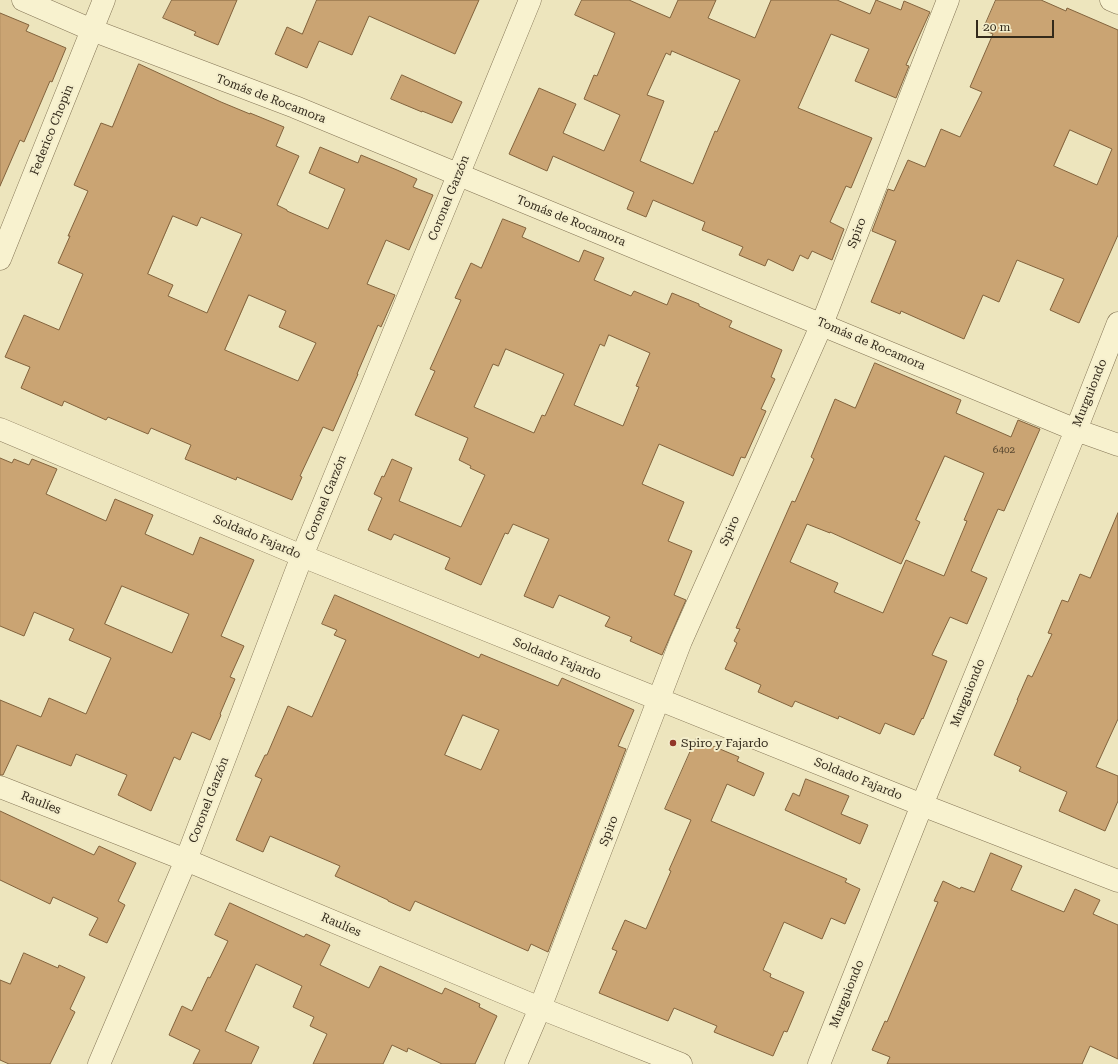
<!DOCTYPE html>
<meta charset="utf-8">
<style>
body{margin:0}
#map{position:relative;width:1118px;height:1064px;overflow:hidden;background:#ede5bd;font-family:"Roboto Serif",serif}
canvas{display:block}
.scale{position:absolute;left:976px;top:20px;width:78px;height:18px;box-sizing:border-box;border:2px solid #332a1b;border-top:0;padding-left:5px;font-size:12px;line-height:14px;white-space:nowrap;color:#332a1b;-webkit-text-stroke:3px #f4eecc;paint-order:stroke}
</style>
<div id="map">
<canvas width="1118" height="1064"></canvas>
<div class="scale">20 m</div>
</div>
<script>
const context = document.querySelector('canvas').getContext('2d');
context.lineJoin = 'round';
function fill(path, color) { context.fillStyle = color; context.fill(path, 'evenodd'); }
function stroke(path, color, width, dash) { context.strokeStyle = color; context.lineWidth = width; context.lineCap = dash ? 'butt' : 'round'; context.setLineDash(dash || []); context.stroke(path); }
function drawText(font, color, halo, rows, align = 'center') {
  context.font = font + ' "Roboto Serif",serif'; context.lineWidth = 4; context.setLineDash([]); context.textBaseline = 'middle'; context.strokeStyle = halo; context.fillStyle = color; for (const [text, x, y, turn = 0] of rows) {
    context.save(); context.translate(x, y); context.rotate((+turn || 0) * Math.PI / 180); context.textAlign = isNaN(turn) ? turn : align; if (halo) context.strokeText(text, 0, 0); context.fillText(text, 0, 0); context.restore();
  }
}
const building = new Path2D(`
 M 172,0 L 237,0 L 218,45 L 194,35 L 196,32 L 163,18 Z
 M 317,0 L 479,0 L 455,54 L 369,16 L 352,55 L 319,41 L 307,68 L 275,54 L 287,27 L 302,34 Z
 M 582,0 L 629,0 L 670,18 L 678,0 L 716,0 L 708,18 L 755,38 L 771,0 L 837,0 L 870,14 L 876,0 L 901,10 L 904,1 L 930,12 L 906,65 L 909,66 L 896,98 L 855,81 L 869,49 L 831,34 L 798,108 L 872,138 L 851,188 L 846,186 L 830,222 L 844,229 L 832,260 L 812,251 L 808,259 L 800,255 L 793,271 L 768,259 L 765,266 L 739,255 L 743,247 L 702,230 L 705,222 L 653,200 L 646,217 L 627,209 L 634,192 L 553,156 L 547,171 L 509,154 L 539,88 L 576,104 L 563,133 L 604,151 L 620,115 L 584,99 L 594,75 L 597,76 L 615,33 L 575,15 ZM 672,51 L 740,80 L 717,132 L 715,131 L 693,184 L 640,161 L 664,101 L 647,95 L 666,53 L 670,55 Z
 M 996,0 L 1041,0 L 1066,11 L 1067,8 L 1118,30 L 1118,235 L 1079,323 L 1050,310 L 1064,279 L 1017,260 L 999,302 L 983,295 L 964,339 L 901,311 L 900,314 L 871,302 L 896,241 L 872,231 L 888,189 L 894,191 L 908,160 L 925,167 L 941,129 L 960,137 L 982,92 L 970,87 L 993,34 L 983,30 ZM 1070,130 L 1112,149 L 1097,185 L 1054,166 Z
 M 0,13 L 29,25 L 26,31 L 66,48 L 52,82 L 50,81 L 24,142 L 20,140 L 0,186 Z
 M 139,64 L 221,102 L 250,114 L 250,113 L 284,127 L 276,146 L 299,156 L 277,205 L 287,210 L 287,211 L 328,229 L 345,189 L 309,173 L 320,147 L 358,163 L 361,155 L 397,170 L 417,179 L 413,187 L 433,195 L 409,250 L 386,240 L 367,284 L 395,295 L 381,327 L 378,325 L 357,374 L 358,374 L 333,431 L 323,427 L 300,476 L 302,477 L 292,500 L 237,477 L 236,480 L 185,459 L 191,445 L 151,428 L 148,434 L 108,417 L 106,420 L 64,401 L 62,406 L 21,388 L 30,367 L 5,357 L 24,315 L 59,330 L 83,274 L 58,263 L 70,236 L 68,236 L 88,191 L 74,185 L 101,123 L 112,127 ZM 173,216 L 197,226 L 201,217 L 242,234 L 207,313 L 168,296 L 173,285 L 148,274 ZM 249,295 L 286,311 L 279,327 L 316,343 L 298,381 L 225,350 Z
 M 402,75 L 462,102 L 452,123 L 422,111 L 422,112 L 391,99 Z
 M 503,219 L 526,228 L 522,237 L 579,262 L 584,250 L 604,258 L 594,280 L 631,296 L 634,291 L 667,305 L 672,293 L 699,304 L 699,306 L 732,321 L 729,327 L 782,350 L 771,377 L 775,379 L 761,409 L 766,411 L 745,458 L 741,457 L 733,476 L 659,444 L 642,484 L 684,502 L 668,541 L 692,551 L 674,595 L 686,600 L 662,655 L 630,641 L 632,637 L 605,626 L 610,617 L 559,595 L 553,608 L 524,596 L 549,539 L 513,524 L 508,534 L 505,533 L 481,585 L 445,569 L 450,558 L 394,534 L 391,540 L 368,530 L 382,498 L 374,494 L 382,476 L 384,477 L 392,459 L 412,468 L 399,501 L 461,527 L 485,475 L 470,468 L 471,466 L 459,460 L 468,438 L 415,415 L 435,371 L 430,369 L 461,300 L 455,298 L 471,263 L 481,268 ZM 609,335 L 650,353 L 636,386 L 639,387 L 623,426 L 574,405 L 600,344 L 604,346 ZM 506,349 L 564,374 L 545,416 L 542,415 L 534,433 L 474,407 L 493,364 L 498,366 Z
 M 875,363 L 961,400 L 956,413 L 1011,437 L 1018,420 L 1040,429 L 1004,511 L 998,509 L 971,571 L 987,578 L 967,624 L 950,617 L 932,655 L 947,661 L 923,719 L 922,718 L 914,735 L 885,723 L 880,734 L 839,716 L 838,719 L 795,701 L 792,707 L 758,692 L 761,685 L 725,669 L 737,643 L 734,641 L 740,629 L 736,628 L 792,501 L 795,502 L 814,459 L 811,457 L 835,399 L 855,408 ZM 945,456 L 984,473 L 964,520 L 967,521 L 944,576 L 906,560 L 883,613 L 834,592 L 838,583 L 790,562 L 807,524 L 830,533 L 830,532 L 901,564 L 920,522 L 916,520 Z
 M 0,458 L 12,463 L 14,459 L 29,465 L 32,459 L 57,469 L 46,494 L 106,521 L 115,499 L 153,515 L 145,534 L 193,555 L 200,537 L 254,560 L 221,636 L 244,646 L 230,677 L 235,679 L 220,714 L 221,715 L 210,740 L 192,732 L 180,760 L 174,757 L 151,811 L 118,795 L 127,775 L 76,754 L 71,766 L 17,745 L 3,775 L 0,775 L 0,700 L 41,717 L 49,698 L 86,714 L 111,658 L 69,640 L 74,629 L 34,612 L 24,636 L 0,626 ZM 122,586 L 189,614 L 172,653 L 105,624 Z
 M 1118,513 L 1118,719 L 1096,767 L 1118,776 L 1118,801 L 1105,831 L 1059,811 L 1067,792 L 1019,771 L 1021,767 L 994,755 L 1018,700 L 1017,700 L 1028,675 L 1032,677 L 1052,634 L 1048,633 L 1062,600 L 1068,602 L 1080,574 L 1090,578 Z
 M 335,595 L 479,658 L 481,654 L 558,686 L 562,678 L 634,710 L 618,746 L 626,749 L 548,952 L 531,944 L 528,951 L 415,901 L 410,911 L 388,901 L 388,900 L 335,876 L 340,866 L 270,836 L 263,852 L 236,840 L 262,779 L 255,776 L 265,755 L 267,755 L 288,706 L 312,717 L 346,640 L 334,635 L 337,630 L 322,624 ZM 463,715 L 499,730 L 481,770 L 445,755 Z
 M 696,739 L 739,757 L 737,761 L 764,773 L 754,796 L 727,784 L 711,821 L 847,879 L 845,882 L 860,889 L 845,924 L 831,918 L 822,939 L 784,922 L 763,970 L 771,974 L 770,977 L 804,992 L 787,1032 L 784,1031 L 773,1056 L 714,1032 L 717,1026 L 674,1008 L 668,1021 L 599,993 L 617,951 L 612,949 L 625,920 L 646,929 L 671,871 L 669,870 L 691,820 L 665,809 Z
 M 806,779 L 849,796 L 841,814 L 868,825 L 860,844 L 785,810 L 793,793 L 799,796 Z
 M 0,811 L 94,855 L 99,846 L 136,863 L 118,901 L 125,905 L 107,943 L 89,935 L 98,918 L 53,897 L 50,904 L 0,880 Z
 M 991,853 L 1022,866 L 1011,890 L 1064,912 L 1075,889 L 1100,900 L 1093,914 L 1118,925 L 1118,1059 L 1090,1046 L 1082,1064 L 887,1064 L 890,1057 L 872,1050 L 885,1021 L 887,1022 L 938,902 L 934,901 L 943,881 L 960,889 L 961,887 L 974,892 Z
 M 230,903 L 304,937 L 306,934 L 330,945 L 320,965 L 369,988 L 380,966 L 442,994 L 445,988 L 480,1004 L 479,1007 L 497,1016 L 475,1064 L 442,1064 L 408,1048 L 407,1052 L 392,1045 L 383,1064 L 313,1064 L 327,1034 L 310,1026 L 314,1017 L 293,1007 L 302,986 L 256,964 L 225,1031 L 259,1047 L 251,1064 L 193,1064 L 200,1050 L 169,1035 L 182,1006 L 192,1011 L 208,977 L 210,978 L 228,941 L 215,935 Z
 M 24,953 L 58,968 L 59,965 L 85,977 L 70,1009 L 75,1012 L 50,1064 L 9,1064 L 0,1060 L 0,980 L 10,984 Z`);
const street = new Path2D(`
 M 23,0 L 92,30 L 295,107 L 1076,430 L 1118,445
 M 1111,0 L 1118,3
 M 0,259 L 104,0
 M 0,429 L 302,556 L 922,805 L 1118,881
 M 0,787 L 186,860 L 540,1008 L 681,1064
 M 99,1064 L 186,860 L 302,556 L 530,0
 M 516,1064 L 540,1008 L 681,641 L 822,324 L 948,0
 M 819,1064 L 922,805 L 1076,430 L 1118,323`);
const markers = [
 [673,743,4,"#923628"]
];
const numberNames = [
 ["6402",1004,450]
];
const streetNames = [
 ["Tomás de Rocamora",271,99,21],
 ["Federico Chopin",52,130,-68],
 ["Coronel Garzón",449,198,-68],
 ["Tomás de Rocamora",571,221,22],
 ["Spiro",857,233,-69],
 ["Tomás de Rocamora",871,344,23],
 ["Murguiondo",1090,393,-68],
 ["Coronel Garzón",326,498,-68],
 ["Spiro",730,531,-66],
 ["Soldado Fajardo",257,537,23],
 ["Soldado Fajardo",557,659,22],
 ["Murguiondo",968,693,-68],
 ["Soldado Fajardo",858,779,22],
 ["Coronel Garzón",209,800,-69],
 ["Raulíes",41,803,22],
 ["Spiro",609,831,-69],
 ["Raulíes",341,925,23],
 ["Murguiondo",847,994,-68]
];
const poiNames = [
 ["Spiro y Fajardo",681,743]
];
fill(building, '#caa473');
stroke(building, '#82633d', 1);
stroke(street, '#847556', 23);
stroke(street, '#f8f2cf', 22);
for (const [x, y, r, color] of markers) { const dot = new Path2D(); dot.arc(x, y, r, 0, 2 * Math.PI); context.fillStyle = color; context.fill(dot); stroke(dot, '#f4eecc', 1.5); }
drawText('10px', '#594831', null, numberNames);
drawText('12px', '#332a1b', '#f4eecc', streetNames);
drawText('12px', '#332a1b', '#f4eecc', poiNames, 'left');
</script>
